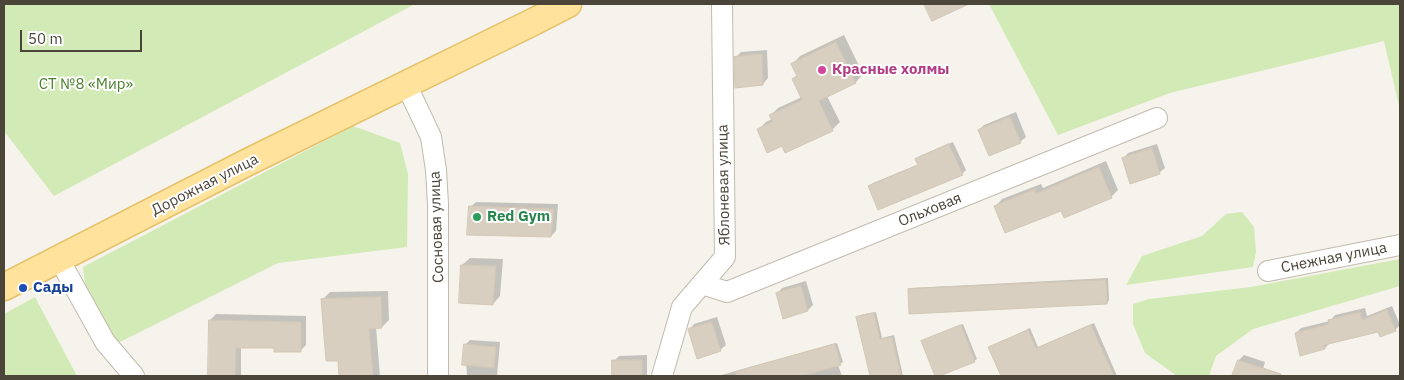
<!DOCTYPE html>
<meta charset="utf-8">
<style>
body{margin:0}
#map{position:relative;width:1404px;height:380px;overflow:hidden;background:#f6f3ec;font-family:"IBM Plex Sans",sans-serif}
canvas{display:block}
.frame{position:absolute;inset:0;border:5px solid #4b4439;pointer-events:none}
.scale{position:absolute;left:20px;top:30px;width:122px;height:22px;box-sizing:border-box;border:2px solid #4b4439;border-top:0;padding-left:6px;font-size:15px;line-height:18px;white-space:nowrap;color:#4b4439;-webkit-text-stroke:4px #fff;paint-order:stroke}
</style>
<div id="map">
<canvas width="1404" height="380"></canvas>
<div class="frame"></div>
<div class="scale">50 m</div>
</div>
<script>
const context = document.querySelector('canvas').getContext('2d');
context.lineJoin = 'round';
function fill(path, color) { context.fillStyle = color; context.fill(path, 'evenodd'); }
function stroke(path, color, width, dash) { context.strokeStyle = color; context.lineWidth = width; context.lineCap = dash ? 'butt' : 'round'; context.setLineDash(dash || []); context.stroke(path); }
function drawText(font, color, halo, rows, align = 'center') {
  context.font = font + ' "IBM Plex Sans",sans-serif'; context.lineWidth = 4; context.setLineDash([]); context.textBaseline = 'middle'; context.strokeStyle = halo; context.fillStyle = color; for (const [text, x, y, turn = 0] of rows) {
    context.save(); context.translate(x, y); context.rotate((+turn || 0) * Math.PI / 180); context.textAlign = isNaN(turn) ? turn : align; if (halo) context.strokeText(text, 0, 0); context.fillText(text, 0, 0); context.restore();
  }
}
const green = new Path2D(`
 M 4,4 L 415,4 L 54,196 L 4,131 Z
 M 989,4 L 1400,4 L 1400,110 L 1384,41 L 1170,93 L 1058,135 Z
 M 353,126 L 400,143 L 408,174 L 407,247 L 278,263 L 112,346 L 89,316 L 83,267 Z
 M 1242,212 L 1254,227 L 1256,252 L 1253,267 L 1126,285 L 1142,256 L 1202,236 L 1226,214 Z
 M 1400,259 L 1400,286 L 1253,329 L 1216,356 L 1209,376 L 1177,376 L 1145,353 L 1133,324 L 1133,304 L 1149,299 L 1251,287 Z
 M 35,297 L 77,376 L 4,376 L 4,314 Z`);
const shadow = new Path2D(`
 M 844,35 L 863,74 L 856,82 L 827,96 L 840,122 L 832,130 L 783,144 L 758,130 L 766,122 L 772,119 L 771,115 L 778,108 L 802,97 L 793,79 L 798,74 L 793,64 L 800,56 Z
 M 767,50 L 768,78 L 763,84 L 736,57 L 741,52 Z
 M 1016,112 L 1026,137 L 1020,142 L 979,130 L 984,125 Z
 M 953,142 L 966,170 L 962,174 L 869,186 L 873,183 L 919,164 L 917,160 L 920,156 Z
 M 1157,144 L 1165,168 L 1159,173 L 1123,159 L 1128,153 Z
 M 1106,161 L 1118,190 L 1112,196 L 1065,216 L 1062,209 L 996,206 L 1002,199 L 1041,184 L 1043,188 Z
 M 476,202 L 558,204 L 556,231 L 551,236 L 470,207 Z
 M 470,258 L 503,259 L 500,296 L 493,304 L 462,265 Z
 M 1108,278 L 1109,300 L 1107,303 L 909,290 L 912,288 Z
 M 806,281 L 813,305 L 808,310 L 784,317 L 777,294 L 782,288 Z
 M 388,291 L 389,320 L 382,327 L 376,327 L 380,376 L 340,376 L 339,359 L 323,299 L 330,292 Z
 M 1392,306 L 1400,325 L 1395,330 L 1379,331 L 1330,343 L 1325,348 L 1296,333 L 1301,328 L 1330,321 L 1335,315 L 1365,308 L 1367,316 Z
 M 876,312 L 882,338 L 894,335 L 903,376 L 871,376 L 858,318 L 860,315 Z
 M 216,314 L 306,316 L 306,345 L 300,351 L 275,347 L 241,347 L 241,376 L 210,376 L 210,320 Z
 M 717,317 L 726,345 L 720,350 L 689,330 L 694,324 Z
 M 1094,323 L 1117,376 L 1003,376 L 990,347 L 1030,328 L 1038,347 Z
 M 963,324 L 977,359 L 974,361 L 922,341 Z
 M 470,340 L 500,342 L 497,376 L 467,376 L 465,345 Z
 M 837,343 L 843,362 L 838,365 L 842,376 L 718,376 Z
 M 647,355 L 647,376 L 614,376 L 614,361 L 619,356 Z
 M 1244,355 L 1265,362 L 1261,376 L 1234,376 L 1239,360 Z`);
const building = new Path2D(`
 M 924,4 L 969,4 L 932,21 Z
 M 836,42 L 856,83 L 819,101 L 833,131 L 785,153 L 782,146 L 767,153 L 757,129 L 773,122 L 769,115 L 802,100 L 792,79 L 797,76 L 791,64 Z
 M 762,54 L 763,85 L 735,88 L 734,57 Z
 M 1010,117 L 1021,143 L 989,156 L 978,130 Z
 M 949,144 L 963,175 L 878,210 L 868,186 L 918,165 L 915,159 Z
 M 1152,148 L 1160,174 L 1130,184 L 1122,158 Z
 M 1099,167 L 1112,198 L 1064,218 L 1061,211 L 1005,233 L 994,206 L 1035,189 L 1036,193 Z
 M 469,206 L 554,209 L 551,237 L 467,235 Z
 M 461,265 L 496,266 L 493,305 L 459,303 Z
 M 1106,280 L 1107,304 L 909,314 L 908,289 Z
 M 801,286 L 808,311 L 783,319 L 776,293 Z
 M 381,297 L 382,328 L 369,329 L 373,376 L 339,376 L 338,361 L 326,361 L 321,299 Z
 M 1387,310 L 1396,331 L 1380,337 L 1378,332 L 1324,345 L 1325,349 L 1300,356 L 1295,333 L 1329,324 L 1328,320 L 1360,312 L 1362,320 Z
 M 874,313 L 880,339 L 892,337 L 901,376 L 870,376 L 856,317 Z
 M 209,320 L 301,322 L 301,352 L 274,352 L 274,348 L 236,348 L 235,376 L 208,376 Z
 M 712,322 L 721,351 L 697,359 L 688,329 Z
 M 961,325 L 975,362 L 939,376 L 935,376 L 921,341 Z
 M 1091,325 L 1114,376 L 1001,376 L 988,347 L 1028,330 L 1036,348 Z
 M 464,344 L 496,347 L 494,368 L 462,365 Z
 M 835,344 L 841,365 L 803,376 L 736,376 L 735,372 Z
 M 612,360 L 642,360 L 642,376 L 612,376 Z
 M 1238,360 L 1281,374 L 1281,376 L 1232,376 Z`);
const minor = new Path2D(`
 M 406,84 L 431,137 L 436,170 L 438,204 L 438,376
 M 59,259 L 105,342 L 134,376
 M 1268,271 L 1400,245
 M 702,284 L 727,292 L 1157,118
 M 662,376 L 682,307 L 725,257 L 722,4`);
const major = new Path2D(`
 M 4,287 L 250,161 L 531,23 L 568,4`);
const markers = [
 [822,70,5,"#d1479c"],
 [477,217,5,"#2e9e5b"],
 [23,288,5,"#1a4fb4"]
];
const hotelNames = [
 ["Красные холмы",832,70]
];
const parkNames = [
 ["СТ №8 «Мир»",86,85]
];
const streetNames = [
 ["Дорожная улица",205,185,-27],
 ["Яблоневая улица",724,185,-91],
 ["Ольховая",930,210,-22],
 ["Сосновая улица",437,227,-92],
 ["Снежная улица",1334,258,-11]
];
const leisureNames = [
 ["Red Gym",487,217]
];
const transitNames = [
 ["Сады",33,288]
];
fill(green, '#d2eab5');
fill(shadow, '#0003');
fill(building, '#d8cfc1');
stroke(building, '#d3c7b4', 1);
stroke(minor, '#c2bbae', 22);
stroke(major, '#e6c16a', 29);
stroke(minor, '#fff', 20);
stroke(major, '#ffe39c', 26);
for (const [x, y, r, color] of markers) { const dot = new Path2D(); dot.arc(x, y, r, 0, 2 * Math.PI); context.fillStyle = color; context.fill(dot); stroke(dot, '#fff', 2); }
drawText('bold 15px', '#b23c85', '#fff', hotelNames, 'left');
drawText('15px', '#4a7f2a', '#fff', parkNames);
drawText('15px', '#4b4439', '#fff', streetNames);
drawText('bold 15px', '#27864d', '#fff', leisureNames, 'left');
drawText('bold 15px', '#164399', '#fff', transitNames, 'left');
</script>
